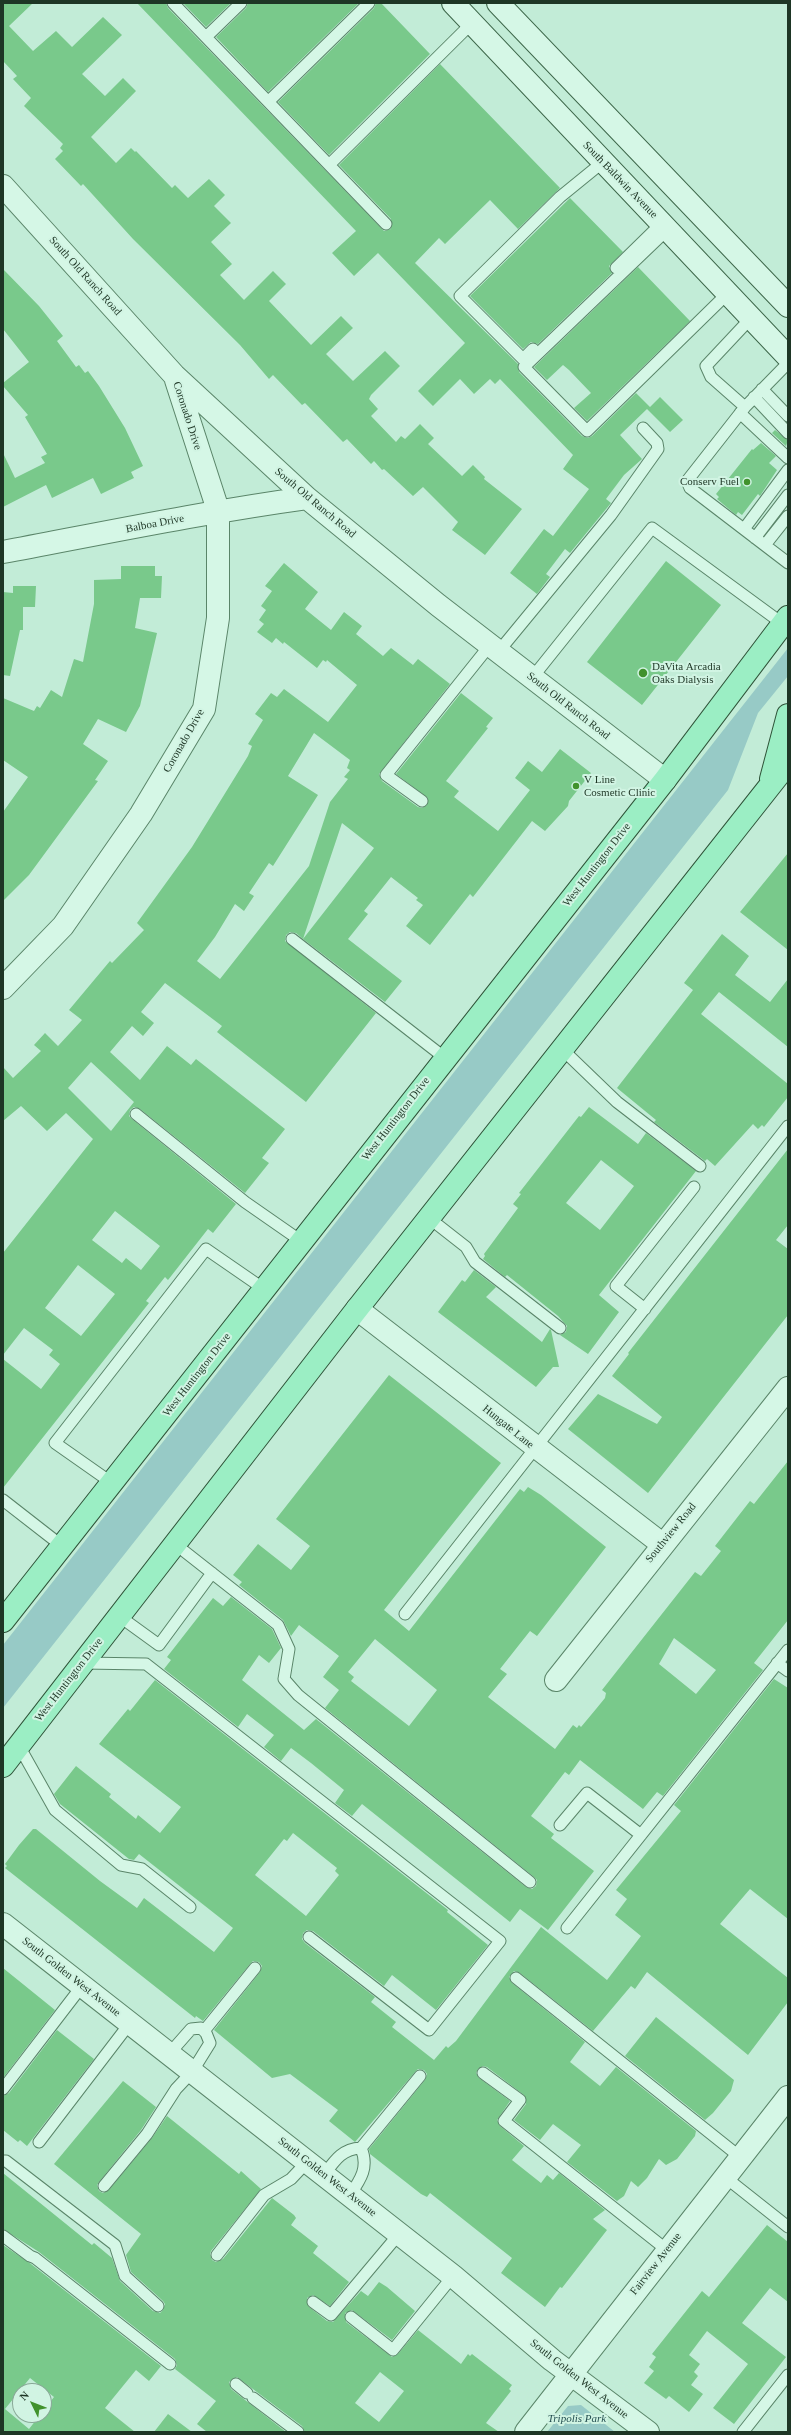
<!DOCTYPE html>
<style>
body{margin:0}
#map{position:relative;width:791px;height:2435px;overflow:hidden;background:#c2ecd7;font-family:"Times New Roman",serif}
canvas{display:block}
.frame{position:absolute;inset:0;border:4px solid #1e3625;pointer-events:none}
.north{position:absolute;left:12px;top:2383px;width:40px;height:40px;box-sizing:border-box;background:#d1f4e3;border:1px solid #89a897;border-radius:50%;rotate:313deg;font-size:11px;font-weight:700;line-height:16px;text-align:center;color:#1e3625}
.north::after{content:'';display:block;margin:auto;width:14px;height:18px;background:#41922c;clip-path:polygon(50% 0,100% 100%,50% 72%,0 100%)}
</style>
<div id="map">
<canvas width="791" height="2435"></canvas>
<div class="frame"></div>
<div class="north">N</div>
</div>
<script>
const context = document.querySelector('canvas').getContext('2d');
context.lineJoin = 'round';
function fill(path, color) { context.fillStyle = color; context.fill(path, 'evenodd'); }
function stroke(path, color, width, dash) { context.strokeStyle = color; context.lineWidth = width; context.lineCap = dash ? 'butt' : 'round'; context.setLineDash(dash || []); context.stroke(path); }
function drawText(font, color, halo, rows, align = 'center') {
  context.font = font + ' "Times New Roman",serif'; context.lineWidth = 4; context.setLineDash([]); context.textBaseline = 'middle'; context.strokeStyle = halo; context.fillStyle = color; for (const [text, x, y, turn = 0] of rows) {
    context.save(); context.translate(x, y); context.rotate((+turn || 0) * Math.PI / 180); context.textAlign = isNaN(turn) ? turn : align; if (halo) context.strokeText(text, 0, 0); context.fillText(text, 0, 0); context.restore();
  }
}
const green = new Path2D(`
 M 788,648 L 788,676 L 758,713 L 728,790 L 3,1708 L 3,1645 Z
 M 581,2405 L 615,2432 L 547,2432 L 568,2406 Z`);
const building = new Path2D(`
 M 3,3 L 33,3 L 9,26 L 33,51 L 56,31 L 72,47 L 103,17 L 122,35 L 82,74 L 105,96 L 123,78 L 136,91 L 91,137 L 116,163 L 131,148 L 135,152 L 136,151 L 172,188 L 175,185 L 188,198 L 209,179 L 225,195 L 214,206 L 231,223 L 211,242 L 232,264 L 220,275 L 244,300 L 273,271 L 286,284 L 269,301 L 311,345 L 341,316 L 353,328 L 326,354 L 353,381 L 385,351 L 400,366 L 371,395 L 369,399 L 378,409 L 371,416 L 396,442 L 401,436 L 405,439 L 420,424 L 434,438 L 428,444 L 462,476 L 473,465 L 485,477 L 484,479 L 522,509 L 485,555 L 452,530 L 458,522 L 423,487 L 413,496 L 384,469 L 382,470 L 374,461 L 371,464 L 347,439 L 343,442 L 305,403 L 302,405 L 273,375 L 269,379 L 240,345 L 133,239 L 83,184 L 81,186 L 55,159 L 63,151 L 60,148 L 63,144 L 24,106 L 31,98 L 13,79 L 17,76 L 3,61 Z
 M 137,3 L 166,3 L 168,8 L 384,231 L 391,229 L 391,219 L 339,165 L 440,64 L 560,188 L 518,229 L 490,200 L 445,244 L 439,238 L 415,263 L 518,364 L 519,372 L 582,436 L 588,438 L 592,436 L 636,393 L 650,407 L 660,397 L 683,420 L 670,432 L 647,409 L 620,435 L 642,459 L 624,475 L 606,499 L 611,503 L 570,553 L 565,549 L 546,574 L 550,577 L 537,594 L 510,573 L 544,529 L 553,536 L 589,489 L 563,469 L 573,455 L 500,379 L 495,384 L 490,379 L 474,394 L 460,379 L 433,406 L 418,391 L 465,343 L 378,253 L 354,276 L 332,253 L 356,231 Z
 M 183,3 L 231,3 L 206,27 Z
 M 248,3 L 359,3 L 268,92 L 216,37 L 246,8 Z
 M 376,3 L 381,3 L 430,54 L 329,155 L 278,102 L 374,8 Z
 M 570,198 L 623,252 L 609,266 L 612,273 L 538,344 L 531,342 L 523,349 L 470,296 Z
 M 638,267 L 690,321 L 587,421 L 574,408 L 591,393 L 569,370 L 563,365 L 547,380 L 534,367 Z
 M 3,269 L 39,306 L 63,336 L 57,341 L 76,367 L 79,365 L 85,373 L 88,371 L 99,386 L 125,428 L 143,466 L 131,472 L 134,478 L 101,494 L 93,478 L 52,498 L 46,485 L 3,507 L 3,453 L 15,478 L 45,463 L 41,457 L 47,454 L 25,417 L 28,415 L 3,386 L 3,383 L 29,362 L 3,329 Z
 M 775,430 L 788,440 L 786,446 L 772,433 Z
 M 761,443 L 776,456 L 769,463 L 777,470 L 760,496 L 758,494 L 742,515 L 738,512 L 736,515 L 717,499 L 719,497 L 716,494 L 752,449 L 753,450 Z
 M 666,561 L 721,605 L 642,705 L 587,662 Z
 M 284,563 L 318,592 L 305,609 L 331,630 L 344,612 L 362,626 L 356,634 L 383,656 L 391,648 L 413,665 L 418,659 L 450,684 L 379,774 L 382,781 L 418,807 L 422,808 L 427,805 L 428,798 L 396,774 L 461,693 L 493,718 L 486,727 L 488,728 L 446,781 L 459,791 L 454,797 L 498,831 L 530,790 L 515,778 L 528,761 L 542,772 L 560,749 L 591,773 L 569,801 L 568,806 L 545,831 L 532,821 L 473,897 L 470,894 L 430,945 L 406,926 L 423,905 L 416,900 L 418,898 L 391,877 L 364,911 L 368,914 L 348,939 L 402,981 L 385,1002 L 303,939 L 374,848 L 342,823 L 303,939 L 296,933 L 290,932 L 286,935 L 285,941 L 376,1013 L 306,1102 L 217,1032 L 222,1026 L 165,983 L 141,1012 L 154,1023 L 143,1036 L 132,1026 L 110,1052 L 140,1080 L 167,1046 L 191,1065 L 196,1059 L 285,1129 L 262,1158 L 269,1163 L 245,1193 L 140,1109 L 134,1107 L 130,1110 L 129,1116 L 132,1119 L 236,1204 L 213,1233 L 208,1229 L 168,1280 L 165,1277 L 146,1301 L 149,1303 L 3,1488 L 3,1359 L 41,1389 L 60,1364 L 49,1355 L 53,1350 L 24,1328 L 3,1355 L 3,1253 L 93,1139 L 66,1113 L 47,1131 L 21,1106 L 3,1121 L 3,1067 L 13,1078 L 41,1051 L 34,1045 L 45,1033 L 58,1046 L 82,1020 L 69,1010 L 110,961 L 112,963 L 144,930 L 137,923 L 192,847 L 248,756 L 252,746 L 248,744 L 263,720 L 255,714 L 271,693 L 277,697 L 284,689 L 328,722 L 357,685 L 327,660 L 326,662 L 323,660 L 317,668 L 284,642 L 283,644 L 276,638 L 272,643 L 257,632 L 264,624 L 259,620 L 266,610 L 261,606 L 272,591 L 265,586 ZM 314,733 L 350,760 L 347,768 L 350,770 L 344,777 L 348,779 L 330,802 L 309,866 L 220,979 L 197,961 L 215,937 L 235,904 L 244,911 L 254,896 L 249,893 L 269,863 L 273,866 L 318,795 L 288,776 ZM 91,1062 L 134,1102 L 111,1131 L 68,1088 ZM 115,1211 L 160,1246 L 141,1270 L 126,1258 L 122,1263 L 92,1240 ZM 78,1265 L 115,1294 L 81,1336 L 45,1308 Z
 M 121,566 L 155,566 L 155,576 L 162,576 L 161,598 L 140,598 L 135,628 L 157,633 L 140,706 L 126,732 L 98,719 L 83,744 L 108,761 L 95,780 L 98,781 L 29,875 L 3,901 L 3,812 L 28,777 L 3,760 L 3,698 L 34,711 L 37,706 L 40,708 L 51,690 L 62,697 L 74,659 L 83,662 L 94,604 L 94,580 L 121,579 Z
 M 13,586 L 36,586 L 35,607 L 23,607 L 23,630 L 20,630 L 10,676 L 3,675 L 3,592 L 13,593 Z
 M 788,853 L 788,950 L 740,912 Z
 M 722,934 L 749,956 L 735,975 L 770,1002 L 788,979 L 788,1047 L 719,992 L 701,1014 L 788,1084 L 788,1097 L 764,1127 L 762,1125 L 758,1129 L 753,1124 L 715,1166 L 707,1159 L 705,1161 L 654,1122 L 656,1120 L 617,1088 L 693,990 L 684,983 Z
 M 589,1107 L 638,1144 L 646,1133 L 696,1171 L 599,1295 L 619,1312 L 588,1354 L 560,1335 L 566,1332 L 567,1326 L 558,1316 L 507,1275 L 505,1277 L 483,1259 L 485,1256 L 484,1254 L 518,1208 L 513,1204 L 521,1194 L 519,1193 L 579,1116 L 581,1117 ZM 601,1160 L 634,1186 L 600,1230 L 566,1203 Z
 M 788,1149 L 788,1225 L 776,1240 L 788,1249 L 788,1315 L 648,1493 L 568,1429 L 598,1394 L 657,1424 L 662,1417 L 612,1376 L 629,1354 L 628,1353 Z
 M 474,1270 L 496,1287 L 486,1297 L 542,1342 L 550,1329 L 551,1330 L 559,1367 L 553,1367 L 536,1387 L 438,1312 L 462,1280 L 465,1282 Z
 M 389,1375 L 501,1463 L 384,1610 L 409,1631 L 520,1489 L 524,1492 L 528,1487 L 541,1495 L 606,1547 L 537,1636 L 530,1631 L 500,1669 L 507,1674 L 488,1697 L 555,1749 L 573,1725 L 577,1728 L 579,1725 L 581,1727 L 596,1709 L 605,1698 L 606,1693 L 602,1690 L 695,1572 L 701,1576 L 721,1551 L 715,1546 L 750,1501 L 754,1504 L 788,1461 L 788,1620 L 754,1663 L 763,1670 L 663,1796 L 657,1792 L 643,1809 L 580,1760 L 569,1775 L 565,1772 L 531,1816 L 554,1834 L 551,1838 L 594,1871 L 548,1930 L 520,1909 L 510,1922 L 362,1804 L 352,1816 L 335,1803 L 344,1790 L 311,1763 L 291,1748 L 281,1761 L 264,1747 L 274,1735 L 247,1714 L 238,1727 L 164,1669 L 171,1660 L 167,1657 L 213,1598 L 223,1606 L 231,1597 L 272,1629 L 281,1648 L 269,1663 L 259,1655 L 242,1680 L 304,1730 L 316,1719 L 526,1887 L 532,1889 L 536,1886 L 537,1880 L 534,1877 L 325,1708 L 339,1690 L 323,1677 L 339,1656 L 299,1625 L 291,1636 L 283,1620 L 239,1585 L 242,1582 L 233,1575 L 258,1544 L 291,1570 L 310,1546 L 276,1519 ZM 674,1638 L 716,1670 L 696,1694 L 659,1664 ZM 375,1639 L 437,1690 L 409,1726 L 351,1681 L 354,1677 L 348,1672 Z
 M 774,1679 L 788,1688 L 788,1919 L 750,1889 L 720,1924 L 788,1978 L 788,2002 L 748,2055 L 647,1972 L 635,1989 L 631,1986 L 593,2031 L 520,1973 L 514,1971 L 509,1977 L 512,1983 L 585,2042 L 570,2062 L 600,2086 L 616,2067 L 696,2131 L 695,2136 L 677,2159 L 666,2165 L 659,2159 L 647,2178 L 638,2187 L 631,2181 L 624,2196 L 617,2201 L 567,2162 L 581,2145 L 553,2124 L 540,2140 L 514,2120 L 526,2104 L 524,2095 L 487,2067 L 483,2066 L 478,2069 L 476,2073 L 479,2078 L 510,2101 L 497,2120 L 500,2126 L 524,2146 L 512,2160 L 541,2183 L 547,2175 L 553,2180 L 559,2173 L 605,2210 L 593,2219 L 607,2230 L 562,2288 L 560,2287 L 545,2307 L 501,2273 L 512,2258 L 430,2193 L 427,2197 L 421,2194 L 370,2154 L 369,2149 L 425,2080 L 427,2074 L 424,2070 L 418,2069 L 415,2072 L 355,2142 L 329,2121 L 338,2110 L 290,2074 L 272,2078 L 214,2030 L 260,1972 L 262,1966 L 259,1962 L 253,1961 L 250,1964 L 203,2021 L 196,2016 L 195,2018 L 5,1868 L 7,1866 L 5,1864 L 19,1845 L 33,1829 L 36,1829 L 100,1881 L 137,1908 L 144,1898 L 214,1952 L 233,1928 L 139,1854 L 134,1860 L 129,1859 L 60,1804 L 54,1794 L 76,1766 L 111,1794 L 109,1797 L 136,1819 L 138,1815 L 160,1833 L 181,1807 L 99,1744 L 128,1709 L 130,1711 L 155,1680 L 448,1910 L 447,1912 L 488,1945 L 436,2010 L 392,1975 L 384,1986 L 313,1931 L 307,1930 L 303,1933 L 302,1939 L 305,1943 L 375,1997 L 371,2002 L 396,2022 L 392,2027 L 434,2060 L 446,2046 L 448,2048 L 456,2041 L 541,1927 L 607,1980 L 641,1936 L 615,1915 L 627,1899 L 616,1890 L 681,1811 L 674,1805 ZM 293,1833 L 337,1868 L 335,1871 L 339,1875 L 306,1916 L 255,1875 L 284,1839 L 287,1841 Z
 M 3,1968 L 55,2010 L 3,2078 Z
 M 656,2017 L 734,2080 L 731,2091 L 713,2113 L 705,2120 L 625,2056 Z
 M 57,2030 L 94,2059 L 27,2146 L 20,2140 L 18,2142 L 3,2130 L 3,2096 L 9,2093 Z
 M 123,2081 L 156,2107 L 141,2130 L 99,2182 L 97,2185 L 99,2191 L 103,2193 L 109,2190 L 152,2138 L 167,2116 L 239,2174 L 241,2171 L 261,2189 L 211,2251 L 210,2254 L 212,2260 L 216,2262 L 223,2259 L 272,2198 L 294,2215 L 296,2218 L 291,2225 L 318,2246 L 313,2253 L 349,2282 L 330,2306 L 313,2295 L 307,2298 L 309,2307 L 327,2321 L 333,2322 L 361,2291 L 368,2296 L 379,2282 L 387,2287 L 415,2311 L 392,2340 L 352,2310 L 345,2313 L 346,2322 L 392,2357 L 398,2354 L 418,2330 L 461,2364 L 468,2354 L 470,2356 L 472,2354 L 512,2385 L 509,2389 L 511,2391 L 486,2423 L 499,2432 L 305,2432 L 302,2426 L 237,2377 L 229,2382 L 231,2389 L 286,2432 L 207,2432 L 197,2424 L 216,2401 L 175,2369 L 177,2365 L 175,2359 L 39,2252 L 3,2229 L 3,2173 L 92,2245 L 94,2243 L 112,2258 L 120,2281 L 153,2311 L 160,2313 L 163,2310 L 165,2304 L 163,2301 L 131,2272 L 126,2255 L 141,2234 L 54,2164 ZM 380,2372 L 404,2391 L 379,2422 L 355,2403 Z
 M 767,2225 L 788,2242 L 788,2302 L 770,2288 L 742,2323 L 786,2357 L 734,2424 L 713,2408 L 748,2364 L 707,2331 L 689,2355 L 700,2364 L 694,2372 L 698,2376 L 691,2385 L 703,2394 L 689,2412 L 669,2396 L 666,2399 L 644,2383 L 654,2371 L 649,2367 L 656,2357 L 652,2354 L 702,2291 L 709,2297 Z
 M 3,2245 L 31,2264 L 161,2366 L 149,2381 L 136,2370 L 105,2408 L 135,2432 L 3,2432 ZM 30,2378 L 54,2397 L 44,2410 L 44,2415 L 40,2415 L 29,2429 L 5,2409 Z
 M 168,2414 L 192,2432 L 154,2432 Z`);
const service = new Path2D(`
 M 173,3 L 386,224
 M 206,37 L 241,3
 M 269,101 L 369,3
 M 330,164 L 472,23
 M 668,229 L 524,367 L 587,431 L 728,293
 M 616,268 L 662,223
 M 533,349 L 523,359 L 460,296 L 560,197 L 603,162
 M 788,363 L 745,407 L 687,481 L 690,488 L 788,563
 M 762,389 L 788,416
 M 754,397 L 788,433
 M 745,407 L 711,377 L 706,366 L 751,318
 M 740,413 L 788,458
 M 744,529 L 788,470
 M 755,538 L 788,495
 M 765,545 L 788,516
 M 499,651 L 611,515 L 658,449 L 657,443 L 643,428
 M 532,678 L 652,528 L 783,624
 M 422,801 L 386,775 L 490,645
 M 292,939 L 445,1058
 M 563,1050 L 617,1102 L 700,1166
 M 136,1114 L 245,1202 L 301,1241
 M 429,1218 L 466,1247 L 475,1262 L 560,1328
 M 645,1309 L 616,1286 L 694,1187
 M 112,1483 L 55,1443 L 206,1249 L 264,1289
 M 3,1500 L 62,1546
 M 175,1544 L 278,1625 L 289,1649 L 284,1679 L 298,1695 L 530,1882
 M 405,1614 L 788,1126
 M 119,1616 L 159,1645 L 212,1573
 M 83,1663 L 146,1664 L 500,1941 L 429,2030 L 309,1937
 M 777,1663 L 788,1671
 M 19,1746 L 55,1810 L 121,1865 L 142,1869 L 190,1907
 M 560,1825 L 587,1793 L 641,1835
 M 567,1928 L 788,1650
 M 516,1978 L 740,2157
 M 204,2031 L 255,1968
 M 483,2073 L 520,2100 L 504,2121 L 667,2250
 M 3,2089 L 82,1986
 M 39,2142 L 130,2023
 M 3,2161 L 6,2161 L 115,2245 L 125,2276 L 158,2306
 M 324,2175 C 335,2160 342,2149 361,2148 L 420,2076
 M 725,2177 L 788,2227
 M 104,2186 L 147,2134 L 176,2089 L 192,2072 L 210,2043 L 206,2033 L 201,2028 L 191,2029 L 169,2054
 M 350,2195 C 361,2179 369,2167 361,2148
 M 3,2236 L 30,2256 L 35,2258 L 170,2364
 M 217,2255 L 264,2195 L 291,2179 L 307,2162
 M 313,2302 L 331,2315 L 399,2234
 M 351,2317 L 393,2350 L 453,2276
 M 236,2384 L 247,2393
 M 253,2398 L 298,2432
 M 743,2432 L 788,2375`);
const minor = new Path2D(`
 M 3,186 L 174,375 L 307,498 L 438,605 L 665,780
 M 3,552 C 104,533 205,512 307,498
 M 3,988 L 63,926 L 141,814 L 204,709 L 218,618 L 218,510 L 176,380
 M 357,1309 L 662,1544
 M 556,1680 L 788,1388`);
const tertiary = new Path2D(`
 M 3,1924 L 453,2276 L 552,2360 L 648,2432
 M 526,2432 L 788,2097`);
const secondary = new Path2D(`
 M 453,3 L 788,357
 M 498,3 L 788,306`);
const primary = new Path2D(`
 M 771,779 L 788,715
 M 3,1621 L 665,780 L 788,617
 M 3,1766 L 357,1309 L 788,763`);
const markers = [
 [747,482,4,"#41922c"],
 [643,673,5,"#41922c"],
 [576,786,4,"#41922c"]
];
const streetNames = [
 ["South Baldwin Avenue",620,180,46],
 ["South Old Ranch Road",85,276,48],
 ["Coronado Drive",187,416,72],
 ["South Old Ranch Road",315,503,40],
 ["Balboa Drive",155,524,-11],
 ["South Old Ranch Road",568,706,38],
 ["Coronado Drive",184,741,-60],
 ["West Huntington Drive",597,865,-52],
 ["West Huntington Drive",396,1119,-52],
 ["West Huntington Drive",197,1375,-52],
 ["Hungate Lane",508,1427,39],
 ["Southview Road",671,1533,-51],
 ["West Huntington Drive",69,1680,-52],
 ["South Golden West Avenue",71,1977,38],
 ["South Golden West Avenue",327,2177,38],
 ["Fairview Avenue",656,2264,-52],
 ["South Golden West Avenue",579,2379,38]
];
const poiNames = [
 ["Conserv Fuel",739,482,"right"],
 ["DaVita Arcadia",652,667],
 ["Oaks Dialysis",652,680],
 ["V Line",584,780],
 ["Cosmetic Clinic",584,793]
];
const parkNames = [
 ["Tripolis Park",577,2419]
];
fill(green, '#97cac6');
fill(building, '#79c98b');
stroke(service, '#5a8569', 13);
stroke(minor, '#5a8569', 24);
stroke(tertiary, '#5a8569', 24);
stroke(secondary, '#3d674a', 24);
stroke(primary, '#2e5338', 24);
stroke(service, '#d5f7e6', 11);
stroke(minor, '#d5f7e6', 22);
stroke(tertiary, '#d5f7e6', 22);
stroke(secondary, '#d5f7e6', 22);
stroke(primary, '#9beec4', 22);
for (const [x, y, r, color] of markers) { const dot = new Path2D(); dot.arc(x, y, r, 0, 2 * Math.PI); context.fillStyle = color; context.fill(dot); stroke(dot, '#d1f4e3', 1.5); }
drawText('11px', '#1e3625', '#d1f4e3', streetNames);
drawText('11px', '#1e3625', '#d1f4e3', poiNames, 'left');
drawText('italic 11px', '#254f51', '#d1f4e3', parkNames);
</script>
